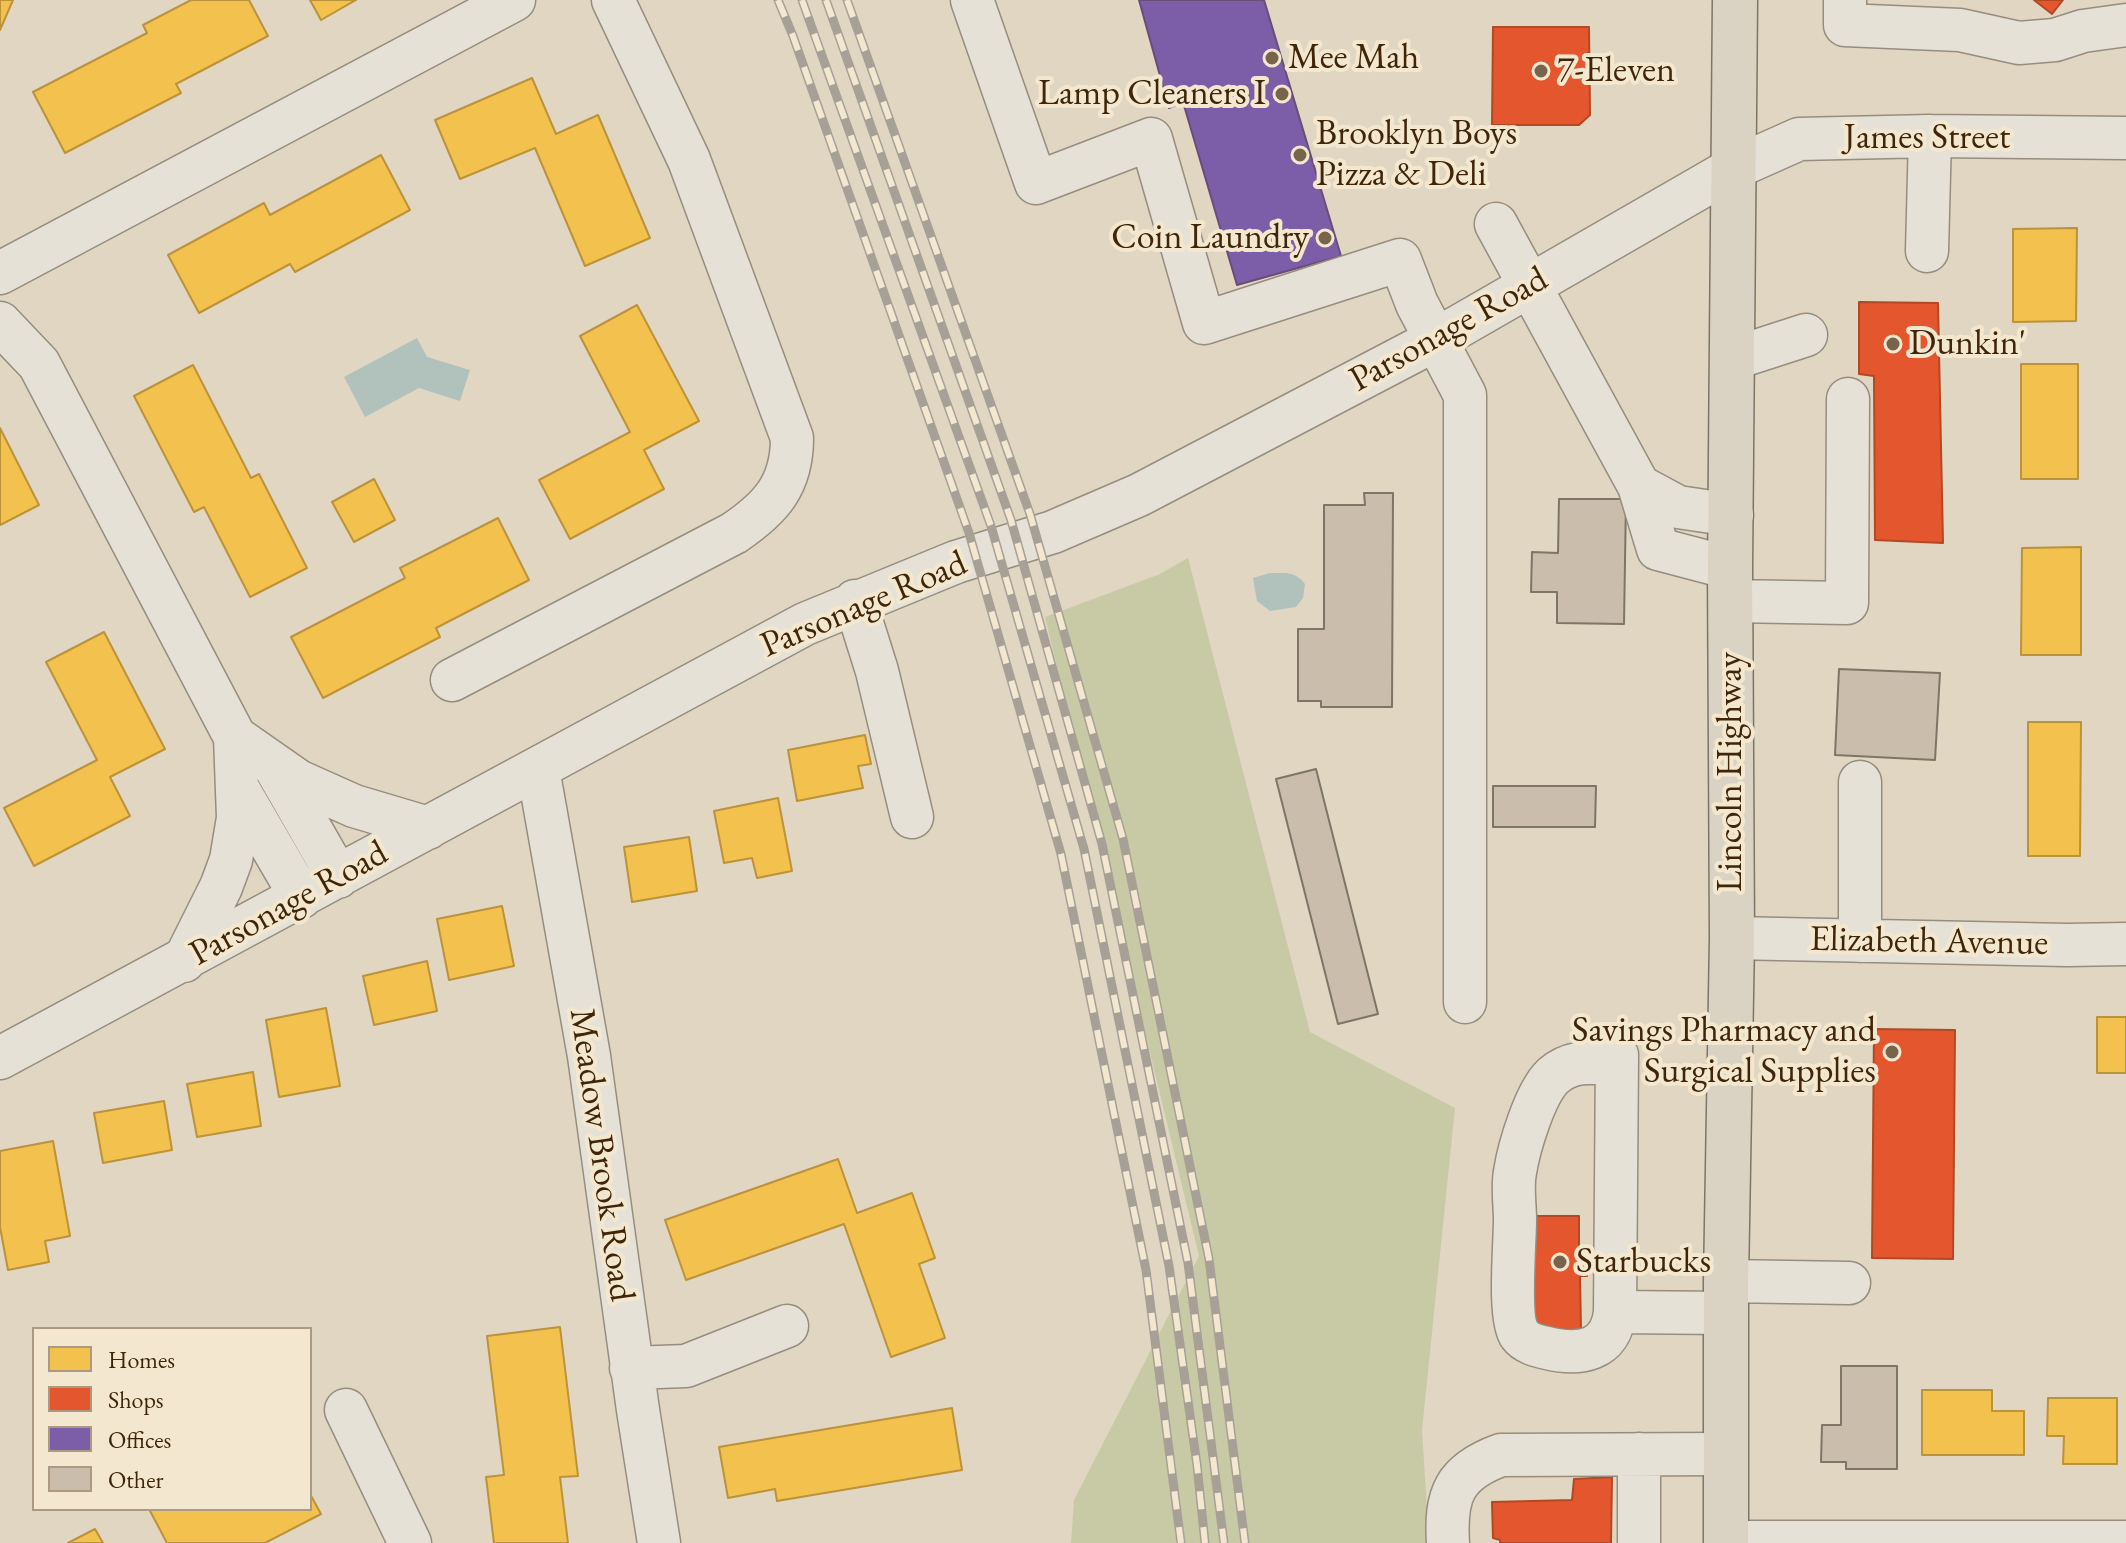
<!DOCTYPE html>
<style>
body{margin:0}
#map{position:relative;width:2126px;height:1543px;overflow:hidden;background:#e0d6c2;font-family:"EB Garamond",serif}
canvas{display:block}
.legend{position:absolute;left:32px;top:1327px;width:280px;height:184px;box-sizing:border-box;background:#f3e8cf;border:2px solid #ab9a81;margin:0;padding:10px 14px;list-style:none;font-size:24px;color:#3f260b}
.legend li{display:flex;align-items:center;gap:16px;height:40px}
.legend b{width:40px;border:2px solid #ab9a81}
</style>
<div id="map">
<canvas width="2126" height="1543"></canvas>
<ul class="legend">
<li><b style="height:22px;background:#f2c14e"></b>Homes</li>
<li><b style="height:22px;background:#e4572e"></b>Shops</li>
<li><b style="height:22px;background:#7b5ea7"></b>Offices</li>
<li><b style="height:22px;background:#cabdac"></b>Other</li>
</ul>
</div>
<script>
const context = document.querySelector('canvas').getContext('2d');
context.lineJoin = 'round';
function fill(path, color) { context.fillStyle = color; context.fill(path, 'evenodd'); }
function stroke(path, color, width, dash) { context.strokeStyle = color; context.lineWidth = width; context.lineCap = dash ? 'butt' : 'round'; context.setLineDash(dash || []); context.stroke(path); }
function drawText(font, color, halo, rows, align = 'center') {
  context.font = font + ' "EB Garamond",serif'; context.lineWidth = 8; context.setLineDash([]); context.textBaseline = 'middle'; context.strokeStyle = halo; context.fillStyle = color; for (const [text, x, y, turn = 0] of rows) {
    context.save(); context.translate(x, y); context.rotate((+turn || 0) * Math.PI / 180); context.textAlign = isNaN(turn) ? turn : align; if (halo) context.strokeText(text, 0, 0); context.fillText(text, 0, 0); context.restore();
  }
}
const green = new Path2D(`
 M 1188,558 L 1310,1032 L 1455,1108 L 1422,1430 L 1429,1543 L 1071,1543 L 1074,1500 L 1199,1256 L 1045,617 L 1160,574 Z`);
const water = new Path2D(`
 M 417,338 L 427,357 L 470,370 L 460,401 L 419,388 L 365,417 L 344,377 Z
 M 1270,573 C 1285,573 1296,571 1305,584 L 1303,598 L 1296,607 L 1270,611 L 1257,601 L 1253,578 Z`);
const homes = new Path2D(`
 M 0,0 L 13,0 L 0,30 Z
 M 191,0 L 249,0 L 268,36 L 176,84 L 181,93 L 65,153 L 33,92 L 147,33 L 143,25 Z
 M 310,0 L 356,0 L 321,20 Z
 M 532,78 L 556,134 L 598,115 L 650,238 L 585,266 L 535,148 L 460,179 L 435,120 Z
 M 381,155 L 410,210 L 295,272 L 290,264 L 199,313 L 168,255 L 264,203 L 270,215 Z
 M 2077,228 L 2076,321 L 2013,322 L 2013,229 Z
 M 637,305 L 699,421 L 644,450 L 664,489 L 570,539 L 539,480 L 630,432 L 580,336 Z
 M 2021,364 L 2078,364 L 2078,479 L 2021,479 Z
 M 193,365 L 251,478 L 259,474 L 307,568 L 250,597 L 204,507 L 194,512 L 134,396 Z
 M 0,428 L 39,505 L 0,525 Z
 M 374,479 L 395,520 L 354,542 L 332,502 Z
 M 498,518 L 529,580 L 436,628 L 440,637 L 323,698 L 291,637 L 405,578 L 400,568 Z
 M 2081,547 L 2081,655 L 2021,655 L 2022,548 Z
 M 104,632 L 165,749 L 110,777 L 130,816 L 34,866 L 4,808 L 97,760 L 46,662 Z
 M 2028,722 L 2081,722 L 2080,856 L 2028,856 Z
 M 865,735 L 871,764 L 858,766 L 863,788 L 797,801 L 788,750 Z
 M 778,798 L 792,871 L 757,878 L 752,858 L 724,863 L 714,811 Z
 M 689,837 L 697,891 L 632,902 L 624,847 Z
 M 502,906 L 514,966 L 449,980 L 437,919 Z
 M 427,961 L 437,1011 L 374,1025 L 363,976 Z
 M 326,1008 L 340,1086 L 279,1097 L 266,1020 Z
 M 2097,1017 L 2126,1017 L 2126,1073 L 2097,1073 Z
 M 253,1072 L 261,1126 L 197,1137 L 187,1084 Z
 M 164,1101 L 172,1150 L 103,1163 L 94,1113 Z
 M 53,1141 L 70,1236 L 45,1241 L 49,1262 L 8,1270 L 0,1227 L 0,1151 Z
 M 838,1159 L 857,1213 L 912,1193 L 935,1258 L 919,1264 L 945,1338 L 891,1357 L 844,1224 L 686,1280 L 665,1220 Z
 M 560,1327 L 578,1476 L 560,1477 L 568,1543 L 494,1543 L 486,1477 L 504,1475 L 487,1336 Z
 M 1922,1390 L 1992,1390 L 1992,1411 L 2024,1411 L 2024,1455 L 1922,1455 Z
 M 2048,1398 L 2117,1398 L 2117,1464 L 2063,1464 L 2064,1436 L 2047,1436 Z
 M 952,1408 L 962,1470 L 777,1501 L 775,1489 L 728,1498 L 719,1447 Z
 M 310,1494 L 321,1514 L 265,1543 L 167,1543 L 149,1509 L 310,1509 Z
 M 95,1529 L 103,1543 L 68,1543 Z`);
const shops = new Path2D(`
 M 2034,0 L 2063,0 L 2052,14 Z
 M 1493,27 L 1589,27 L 1590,115 L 1579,125 L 1492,125 Z
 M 1859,302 L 1938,303 L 1943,543 L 1875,540 L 1874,376 L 1859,374 Z
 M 1874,1029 L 1955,1030 L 1953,1259 L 1872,1258 Z
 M 1534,1216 L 1579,1216 L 1579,1247 L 1587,1246 L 1587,1276 L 1580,1276 L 1581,1330 L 1533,1329 Z
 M 1612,1477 L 1611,1543 L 1500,1543 L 1500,1540 L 1493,1538 L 1492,1502 L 1572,1500 L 1574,1479 Z`);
const offices = new Path2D(`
 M 1139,0 L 1264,0 L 1341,256 L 1237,285 L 1183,102 L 1169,108 Z`);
const building = new Path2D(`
 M 1364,493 L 1393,493 L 1392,707 L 1321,707 L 1321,701 L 1298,701 L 1298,629 L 1324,629 L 1324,505 L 1365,505 Z
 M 1559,499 L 1626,499 L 1624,624 L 1557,623 L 1557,592 L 1531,592 L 1532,552 L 1558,553 Z
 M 1839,669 L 1940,673 L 1935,760 L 1835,755 Z
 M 1316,769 L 1378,1014 L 1338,1024 L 1276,779 Z
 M 1493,786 L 1596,786 L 1595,827 L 1493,827 Z
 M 1841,1366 L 1897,1366 L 1897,1469 L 1846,1469 L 1846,1462 L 1821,1462 L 1822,1425 L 1841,1425 Z`);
const minor = new Path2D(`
 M 972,0 L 1036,183 L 1151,139 L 1204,323 L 1400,260 L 1417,304 L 1465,395 L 1465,1002
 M 1845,0 L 1845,25 L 1960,30 L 2019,43 L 2055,40 L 2083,31 L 2126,25
 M 1496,224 L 1639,486 L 1658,549 L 1730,568
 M 1927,251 L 1930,136
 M 0,273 L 514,0
 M 0,323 L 39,364 L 235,737 L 238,818 L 231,860 L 221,887 L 184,961
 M 1732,359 L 1806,335
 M 1639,486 L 1678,507 L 1732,515
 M 855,601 L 877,671 L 912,817
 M 1731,601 L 1847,603 L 1848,399
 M 452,680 L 734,533 C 771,508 792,485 792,438 L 689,160 L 613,0
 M 235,737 L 298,781 L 354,806 L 428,828
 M 275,767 L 338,877
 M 538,769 L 589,1056 L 638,1410 L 659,1543
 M 237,787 L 301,897
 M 1732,938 L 2067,945 L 2126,944
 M 1860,941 L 1860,782
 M 1617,1055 L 1615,1312 L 1726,1313
 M 0,1058 L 805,624 L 956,562 L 1053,532 L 1139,495 L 1437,339 L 1734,168 L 1799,139 L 1930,136 L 2126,138
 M 1726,1281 L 1849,1283
 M 1615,1312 C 1611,1351 1580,1356 1547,1348 C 1538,1346 1526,1343 1520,1335 C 1508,1319 1515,1243 1515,1220 C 1515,1204 1512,1188 1515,1172 C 1519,1147 1535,1093 1553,1076 C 1572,1059 1593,1063 1616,1063
 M 631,1368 L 686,1366 L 787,1326
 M 346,1410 L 410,1543
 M 1726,1542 L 2126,1542
 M 1448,1543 C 1445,1495 1454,1472 1501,1455 L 1724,1454
 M 1639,1543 L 1639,1454`);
const major = new Path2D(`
 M 1726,1543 L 1726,1281 L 1732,938 L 1730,568 L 1735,0`);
const rail = new Path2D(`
 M 778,0 L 793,36 L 969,533 L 1061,854 L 1146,1270 L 1181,1543
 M 802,0 L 991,526 L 1084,849 L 1169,1266 L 1197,1465 L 1205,1543
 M 826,0 L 1011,520 L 1102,844 L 1188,1263 L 1224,1543
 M 847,0 L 1030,514 L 1123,839 L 1209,1259 L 1245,1543`);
const markers = [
 [1272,58,8,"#77644b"],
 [1541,71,8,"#77644b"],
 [1282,94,8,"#77644b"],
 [1300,155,8,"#77644b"],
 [1325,238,8,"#77644b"],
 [1893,344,8,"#77644b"],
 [1892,1052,8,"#77644b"],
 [1560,1262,8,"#77644b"]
];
const poiNames = [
 ["Mee Mah",1288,58],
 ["7-Eleven",1557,71],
 ["Lamp Cleaners I",1266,94,"right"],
 ["Brooklyn Boys",1316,134],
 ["Pizza & Deli",1316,175],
 ["Coin Laundry",1309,238,"right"],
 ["Dunkin'",1909,344],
 ["Savings Pharmacy and",1876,1031,"right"],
 ["Surgical Supplies",1876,1072,"right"],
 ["Starbucks",1576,1262]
];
const streetNames = [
 ["James Street",1927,138],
 ["Parsonage Road",1449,330,-29],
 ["Parsonage Road",864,605,-23],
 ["Lincoln Highway",1731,772,-90],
 ["Parsonage Road",289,904,-29],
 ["Elizabeth Avenue",1929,942,1],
 ["Meadow Brook Road",601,1155,82]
];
fill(green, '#c8caa6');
fill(water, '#b1c1bb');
fill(homes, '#f2c14e');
stroke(homes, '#bc923a', 2);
fill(shops, '#e4572e');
stroke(shops, '#b24824', 2);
fill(offices, '#7b5ea7');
stroke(offices, '#694d78', 2);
fill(building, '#cabdac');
stroke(building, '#7e7567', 2);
stroke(minor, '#968d7e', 45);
stroke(major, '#7e7567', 47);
stroke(minor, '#e6e1d7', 42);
stroke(major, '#dad2c2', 44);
stroke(rail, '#a7a097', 9);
stroke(rail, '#f3e8cf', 6, [18]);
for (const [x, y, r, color] of markers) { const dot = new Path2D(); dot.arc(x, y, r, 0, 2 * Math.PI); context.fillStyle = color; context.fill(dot); stroke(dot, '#f3e8cf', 3); }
drawText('36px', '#3f260b', '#f3e8cf', poiNames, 'left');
drawText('36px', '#3f260b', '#f3e8cf', streetNames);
</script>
